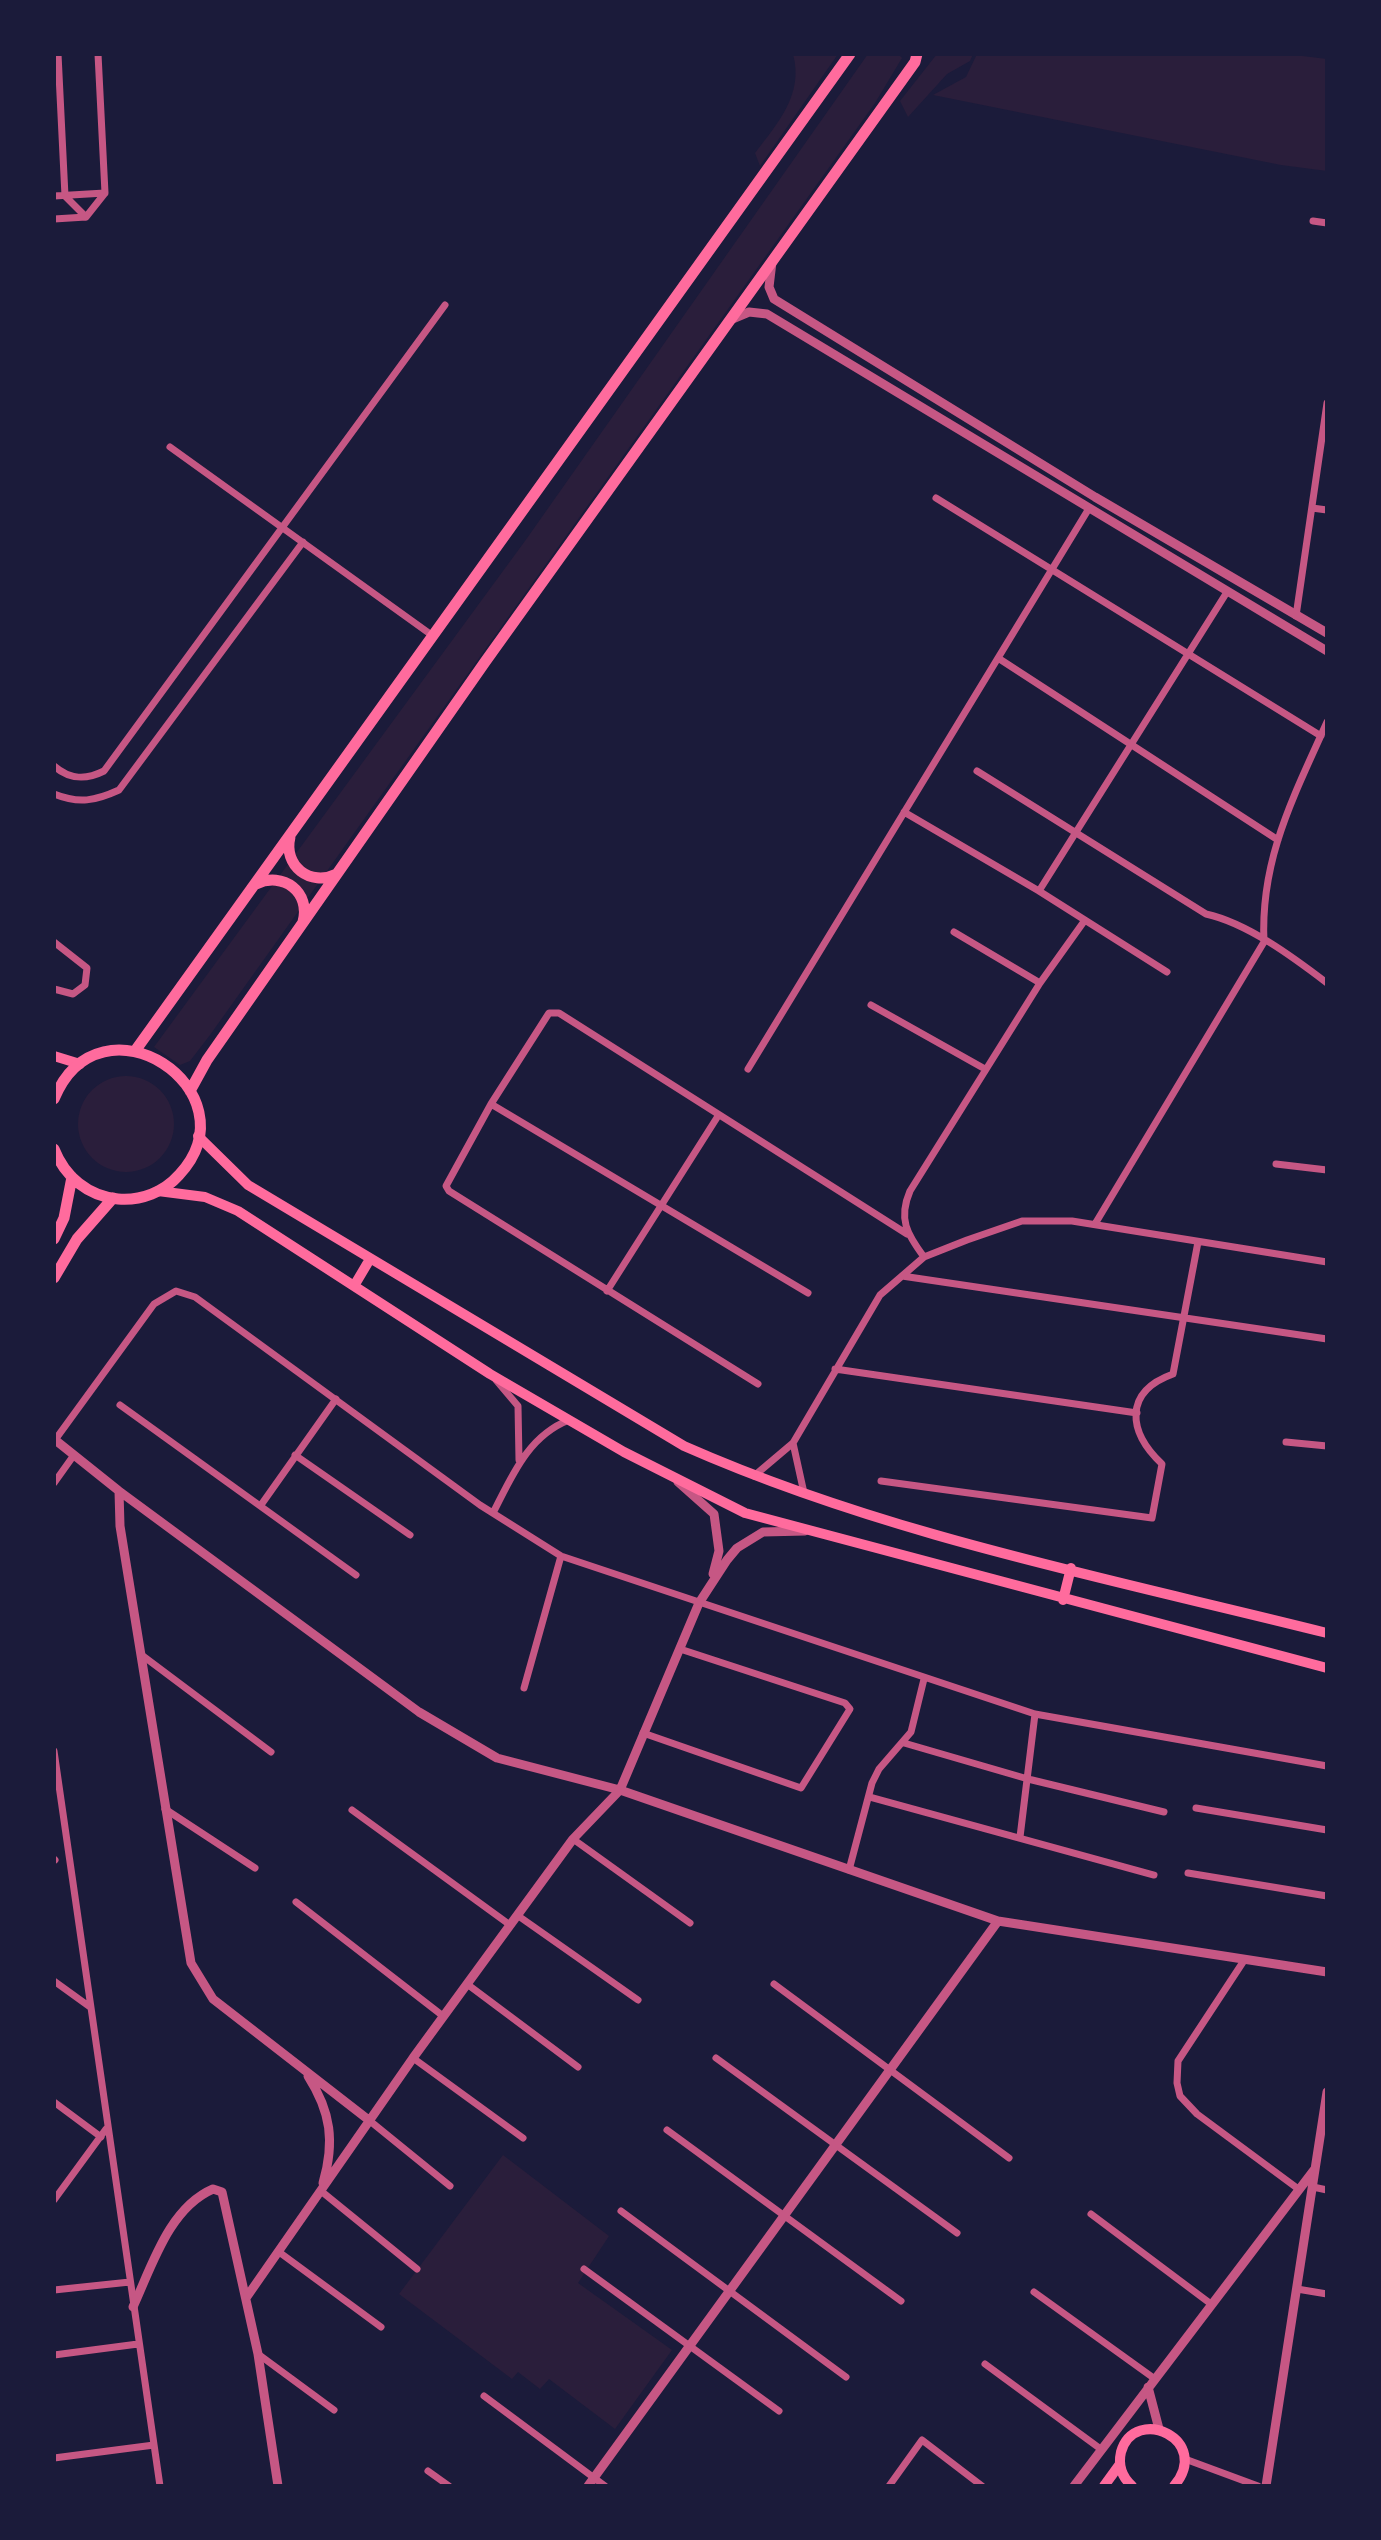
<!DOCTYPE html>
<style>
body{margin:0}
#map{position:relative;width:1381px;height:2540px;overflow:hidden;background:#1b1b3a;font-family:Overpass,sans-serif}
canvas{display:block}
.frame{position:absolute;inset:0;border:56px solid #1b1b3a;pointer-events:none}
</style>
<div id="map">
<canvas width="1381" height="2540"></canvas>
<div class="frame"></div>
</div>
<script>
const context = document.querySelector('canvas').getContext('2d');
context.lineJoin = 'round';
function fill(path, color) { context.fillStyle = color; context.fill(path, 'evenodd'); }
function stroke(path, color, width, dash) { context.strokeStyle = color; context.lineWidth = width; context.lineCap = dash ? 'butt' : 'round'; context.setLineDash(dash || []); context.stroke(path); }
const green = new Path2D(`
 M 793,54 L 838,54 L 760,166 L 755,153 C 778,123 804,94 793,54 Z
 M 868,54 L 898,54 L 902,58 L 875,103 L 210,1035 L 190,1061 L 180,1065 L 154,1047 L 525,541 Z
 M 937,54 L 973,54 L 970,61 L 947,74 L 908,117 L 900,101 Z
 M 977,54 L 1286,54 L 1327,59 L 1327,171 L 1281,165 L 933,95 L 966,77 Z
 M78 1124a48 48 0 1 1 96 0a48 48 0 1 1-96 0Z
 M 503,2155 L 609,2236 L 578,2283 L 672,2350 L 615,2429 L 549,2379 L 540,2389 L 518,2372 L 512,2379 L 399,2294 Z`);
const minor = new Path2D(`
 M 58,54 L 65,196 L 86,217
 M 54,196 L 105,193
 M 54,219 L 86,217 L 105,193 L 98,54
 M 1313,221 L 1327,223
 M 170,447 L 433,636
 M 936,498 L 1321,736
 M 1312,508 L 1327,510
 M 1296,616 L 1327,403
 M 998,658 L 1278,840
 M 54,766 C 70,780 86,780 104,771 L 445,305
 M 977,771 L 1206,914 C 1247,923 1293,957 1327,983
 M 54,794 C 79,804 95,801 119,790 L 303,542
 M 904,812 L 1039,891 L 1167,972
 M 1039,891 L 1227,592
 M 954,932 L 1040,983
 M 54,942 L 87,968 L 85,985 L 73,994 L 54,989
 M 871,1005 L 985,1069
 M 748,1069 L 1088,510
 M 491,1104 L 808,1293
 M 1276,1164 L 1327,1170
 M 1095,1224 L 1264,942 C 1260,859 1294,796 1327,722
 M 924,1257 C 907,1234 898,1219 910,1191 L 1040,983 L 1085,920
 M 902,1276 L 1327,1339
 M 607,1291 L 718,1116
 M 835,1369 L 1137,1413
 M 496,1380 L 518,1406 L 519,1460
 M 758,1384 L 449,1191 L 446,1186 L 491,1104 L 549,1013 L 559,1013 L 907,1234
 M 120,1405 L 356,1575
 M 55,1440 L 154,1304 L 176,1291 L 195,1297 L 480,1505 L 561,1556 L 1035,1714 L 1327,1766
 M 1286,1442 L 1327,1446
 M 793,1443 L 804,1493
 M 295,1455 L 410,1535
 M 754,1476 L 793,1443 L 880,1295 L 924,1257 L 967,1240 L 1022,1221 L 1072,1221 L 1327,1262
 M 881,1481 L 1152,1518 L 1162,1464 C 1128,1432 1123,1392 1173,1374 L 1198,1242
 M 54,1483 L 74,1455
 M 261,1505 L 336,1399
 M 493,1513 C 512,1476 528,1436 569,1420
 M 143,1656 L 271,1752
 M 524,1688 L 561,1556
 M 643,1733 L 801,1788 L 850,1709 L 845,1703 L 680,1649
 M 904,1743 L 1028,1779 L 1164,1812
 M 54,1751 L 160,2486
 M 870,1797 L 1154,1875
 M 1196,1808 L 1327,1830
 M 165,1809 L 255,1868
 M 352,1810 L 510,1925
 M 1020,1837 L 1035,1714
 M 573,1839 L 690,1923
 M 54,1859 L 55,1860
 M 849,1870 L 872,1783 L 879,1769 L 911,1732 L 924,1679
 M 1188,1873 L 1327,1896
 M 296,1902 L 443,2016
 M 517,1915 L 638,2000
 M 1245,1959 L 1178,2061 L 1177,2083 L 1180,2096 L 1197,2114 L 1297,2188
 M 54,1981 L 90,2007
 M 467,1984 L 578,2067
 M 774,1984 L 1009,2158
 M 413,2058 L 523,2138
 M 716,2058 L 957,2233
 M 54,2102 L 101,2137
 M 370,2121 L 450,2186
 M 667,2130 L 901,2301
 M 1313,2187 L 1327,2190
 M 321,2191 L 417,2269
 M 54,2200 L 106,2129
 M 621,2211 L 846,2377
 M 1091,2214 L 1211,2304
 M 279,2252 L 381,2327
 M 584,2269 L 779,2411
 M 1297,2289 L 1327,2294
 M 54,2290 L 130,2282
 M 1034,2292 L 1155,2379
 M 258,2354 L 334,2410
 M 54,2355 L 138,2344
 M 985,2364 L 1102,2450
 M 484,2396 L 605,2486
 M 54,2458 L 154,2445
 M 1185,2459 L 1258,2486
 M 428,2471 L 449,2486
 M 889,2486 L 922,2440 L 982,2486`);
const tertiary = new Path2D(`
 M 772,262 L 769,287 L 774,299 L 1095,497 L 1327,633
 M 730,320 L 749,312 L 767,314 L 1327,651
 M 54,1439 L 119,1491 L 419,1712 L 497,1758 L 620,1790 L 998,1921 L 1327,1972
 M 678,1482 L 714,1514 L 719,1551 L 713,1574
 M 119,1491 L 120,1526 L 191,1963 L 213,1999 L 370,2121
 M 308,2076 C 331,2112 335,2142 323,2183
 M 246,2298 L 413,2058 L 573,1839 L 620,1790 L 699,1603 L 727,1560 L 737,1548 L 763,1532 L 805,1531
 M 133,2307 C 152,2266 169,2208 213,2189 L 222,2192 L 258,2354 L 278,2486
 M 1148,2387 L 1159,2429
 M 588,2486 L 998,1921
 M 1074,2486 L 1314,2170
 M 1266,2486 L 1327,2092`);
const secondary = new Path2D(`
 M 54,1056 L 80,1064
 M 198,1136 L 248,1185 L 684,1446 C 888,1536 1112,1579 1327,1633
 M 158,1191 L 205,1197 L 238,1211 L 490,1374 L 624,1452 L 745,1513 L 1327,1668
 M 354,1286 L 370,1259
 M 1063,1600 L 1071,1568
 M 1104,2486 L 1120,2464
 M 1132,2486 C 1122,2477 1118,2465 1121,2452 C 1135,2404 1213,2440 1174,2486`);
const primary = new Path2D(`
 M 290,837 C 283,866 310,887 337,874
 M 256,884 C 283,871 311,892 303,922
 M 135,1051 L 850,54
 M 190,1091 L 207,1060 L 485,662 L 915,62 L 917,54
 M 54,1099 C 100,987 257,1091 179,1175 C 164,1192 141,1201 118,1199 C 88,1196 65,1177 54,1149
 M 54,1239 L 64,1218 L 72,1177
 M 54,1278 L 77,1239 L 113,1198`);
fill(green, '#2a1e3b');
stroke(minor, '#c65784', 7);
stroke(tertiary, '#c65784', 9);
stroke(secondary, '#ff6b9d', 10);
stroke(primary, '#ff6b9d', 11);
</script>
